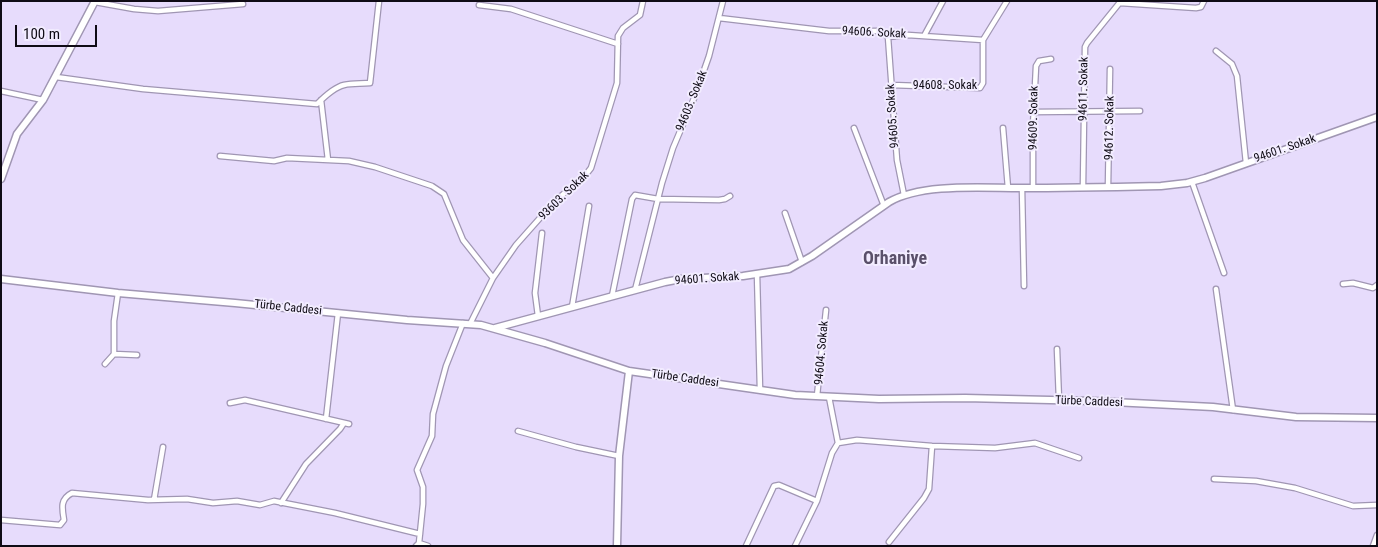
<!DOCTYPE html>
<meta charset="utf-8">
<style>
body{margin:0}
#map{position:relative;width:1378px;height:547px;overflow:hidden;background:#e7dcfc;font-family:"Roboto Condensed",sans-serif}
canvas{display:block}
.frame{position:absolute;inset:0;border:2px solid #0f0b15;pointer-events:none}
.scale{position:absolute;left:15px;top:25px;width:82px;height:22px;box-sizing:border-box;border:2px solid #0f0b15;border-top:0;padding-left:6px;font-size:15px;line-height:18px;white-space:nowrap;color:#0f0b15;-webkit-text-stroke:4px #f2ecff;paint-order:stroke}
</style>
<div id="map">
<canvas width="1378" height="547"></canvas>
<div class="frame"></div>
<div class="scale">100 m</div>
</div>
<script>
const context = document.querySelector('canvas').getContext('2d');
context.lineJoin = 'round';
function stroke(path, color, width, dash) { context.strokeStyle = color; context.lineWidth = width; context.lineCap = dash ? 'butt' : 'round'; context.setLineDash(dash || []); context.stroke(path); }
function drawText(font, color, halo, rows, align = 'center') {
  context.font = font + ' "Roboto Condensed",sans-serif'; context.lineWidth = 4; context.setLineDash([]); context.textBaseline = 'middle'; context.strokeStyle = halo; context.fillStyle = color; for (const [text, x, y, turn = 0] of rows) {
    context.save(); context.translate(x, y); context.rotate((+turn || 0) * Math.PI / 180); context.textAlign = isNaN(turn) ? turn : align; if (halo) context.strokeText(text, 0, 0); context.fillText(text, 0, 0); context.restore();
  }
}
const street = new Path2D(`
 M 95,2 L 134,9 L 158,11 L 243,4
 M 1120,3 L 1196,8 L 1201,7 L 1204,1
 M 479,5 L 511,9 L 618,44
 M 719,18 L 829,31 L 877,31 L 881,32 L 888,37 L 908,35 L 983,40 L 1007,1
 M 924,36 L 943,1
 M 888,37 L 897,160 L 904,195
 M 1216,51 L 1232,64 L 1237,76 L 1246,163
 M 56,77 L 143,89 L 317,104 C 324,97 335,87 344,85 C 353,83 361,84 370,83 L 379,1
 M 891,85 L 980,88 L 983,83 L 983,40
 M 1,91 L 43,100
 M 321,100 L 328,160
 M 1033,112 L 1140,111
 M 854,128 L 884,206
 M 1003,128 L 1008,188
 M 220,156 L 274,161 L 287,158 L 349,161 L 375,167 L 432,186 L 444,194 L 463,240 L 493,278
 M 1192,182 L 1224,273
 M 1083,186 L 1085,47 L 1087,43 L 1121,1
 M 1033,187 L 1033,126 L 1036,66 L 1039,61 L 1051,59
 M 1108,187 L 1110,69
 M 1022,188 L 1024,286
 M 785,213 L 802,262
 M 757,274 L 760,390
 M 1343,284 L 1353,283 L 1373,288 L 1377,285
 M 1216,289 L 1233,410
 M 635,290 L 662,183 L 673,148 L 695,96 L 709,56 L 723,1
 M 612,296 L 632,199 L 635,195 L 658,199 L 719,200 L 725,199 L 730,196
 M 572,307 L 589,206
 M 538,316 L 535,293 L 542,233
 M 470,324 L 493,278 L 516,245 L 555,201 L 584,177 L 591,168 L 617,83 L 618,36 L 623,28 L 640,15 L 643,1
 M 1057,349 L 1059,400
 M 114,354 L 137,355
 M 105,364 L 114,354 L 114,321 L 118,293
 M 817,396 L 826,310
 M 230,403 L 245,400 L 349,424
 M 326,419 L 338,313
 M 518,431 L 576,447 L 619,456
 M 838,443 L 857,440 L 932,446 L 995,448 L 1035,443 L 1079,458
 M 1214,479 L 1256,481 L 1295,488 L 1353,506 L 1377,505
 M 154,500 L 163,447
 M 281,503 L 306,464 L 340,429 L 344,423
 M 1,520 L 60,525 L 64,520 C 62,508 60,499 72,493 L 148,500 L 187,499 L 213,503 L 237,501 L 260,505 L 274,501 L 335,513 L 420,534
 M 889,542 L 924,498 L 929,489 L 932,446
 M 419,543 L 428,546
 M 416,546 L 419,543 L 423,504 L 423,487 L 417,470 L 432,436 L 433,414 L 446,366 L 463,323
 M 746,546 L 774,486 L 779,485 L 817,501
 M 795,546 L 817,501 L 832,453 L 838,443 L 829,397
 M 1373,546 L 1377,535`);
const secondary = new Path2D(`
 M 1,179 L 17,134 L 43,100 L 95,1
 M 1,279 L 118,293 L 235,303 L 407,320 L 481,325 L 545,343 L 629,371 L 795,395 L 879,399 L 965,398 L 1093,401 L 1213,407 L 1296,417 L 1377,418
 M 495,328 L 665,282 L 681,279 L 743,276 L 789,269 L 812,256 L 889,202 C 922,183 982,188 1020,188 C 1067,188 1114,187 1161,186 L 1187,183 L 1205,178 L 1377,117
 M 617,546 L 619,456 L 629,371`);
const streetNames = [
 ["94606. Sokak",874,33,3],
 ["94608. Sokak",945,86],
 ["94611. Sokak",1084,89,-89],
 ["94603. Sokak",692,101,-68],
 ["94605. Sokak",893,116,-94],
 ["94609. Sokak",1034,118,-89],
 ["94612. Sokak",1110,128,-89],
 ["94601. Sokak",1285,149,-19],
 ["93603. Sokak",564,196,-44],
 ["94601. Sokak",707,279,-4],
 ["Türbe Caddesi",288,308,6],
 ["94604. Sokak",822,353,-85],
 ["Türbe Caddesi",685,379,8],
 ["Türbe Caddesi",1089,402,2]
];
const districtNames = [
 ["Orhaniye",895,259]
];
stroke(street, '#a096b3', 7);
stroke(secondary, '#a096b3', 9);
stroke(street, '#fff', 4.5);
stroke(secondary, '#fff', 6);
drawText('12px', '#0f0b15', '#f2ecff', streetNames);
drawText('bold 18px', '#5a506a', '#f2ecff', districtNames);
</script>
